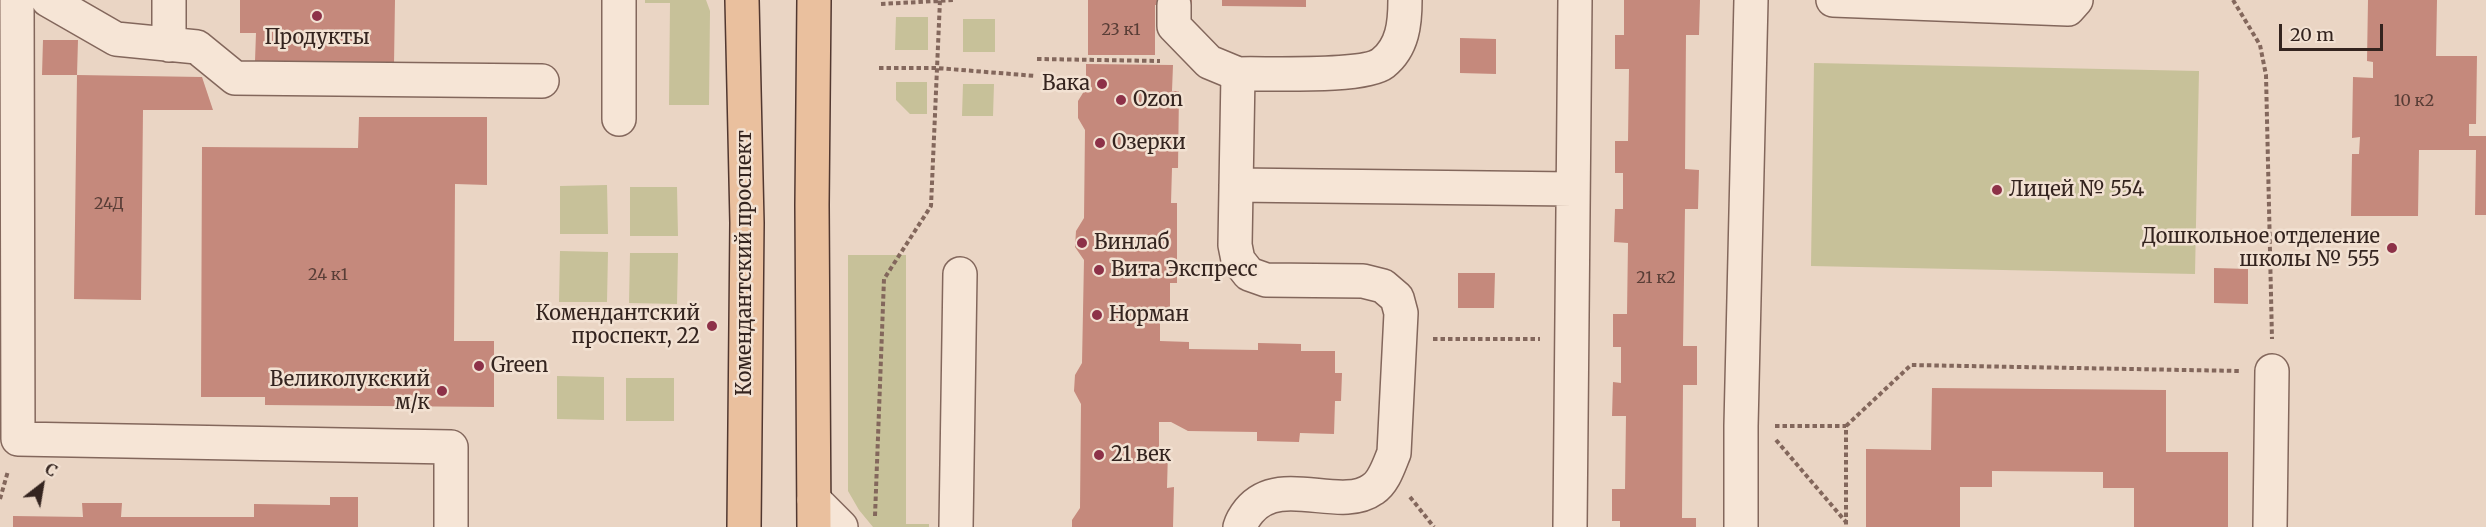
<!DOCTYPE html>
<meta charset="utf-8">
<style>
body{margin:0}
#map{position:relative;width:2486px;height:527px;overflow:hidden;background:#ead5c4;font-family:Merriweather,serif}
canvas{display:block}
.north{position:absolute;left:12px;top:455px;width:60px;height:60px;-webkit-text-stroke:4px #f2e1d2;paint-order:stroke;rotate:31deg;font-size:16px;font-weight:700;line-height:24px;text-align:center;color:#34241f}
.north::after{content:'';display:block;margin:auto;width:21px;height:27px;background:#34241f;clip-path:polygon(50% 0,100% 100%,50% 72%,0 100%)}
.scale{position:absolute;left:2279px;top:24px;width:104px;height:27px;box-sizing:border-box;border:3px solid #34241f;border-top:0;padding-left:8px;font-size:18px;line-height:21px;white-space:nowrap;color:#34241f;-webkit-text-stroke:4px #f2e1d2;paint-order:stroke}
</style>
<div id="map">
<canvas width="2486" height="527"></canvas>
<div class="north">С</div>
<div class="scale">20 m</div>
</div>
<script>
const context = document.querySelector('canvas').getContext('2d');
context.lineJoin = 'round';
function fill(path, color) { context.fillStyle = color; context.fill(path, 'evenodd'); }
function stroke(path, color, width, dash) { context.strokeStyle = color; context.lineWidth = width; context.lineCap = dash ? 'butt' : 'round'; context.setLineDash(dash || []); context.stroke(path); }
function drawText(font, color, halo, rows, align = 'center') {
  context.font = font + ' Merriweather,serif'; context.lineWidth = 5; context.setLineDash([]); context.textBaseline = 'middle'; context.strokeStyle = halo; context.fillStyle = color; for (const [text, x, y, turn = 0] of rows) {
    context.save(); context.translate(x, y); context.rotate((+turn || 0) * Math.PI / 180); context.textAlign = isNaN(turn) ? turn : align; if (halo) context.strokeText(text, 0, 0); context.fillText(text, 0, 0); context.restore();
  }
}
const green = new Path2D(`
 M 645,0 L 706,0 L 710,11 L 709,105 L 669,105 L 670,3 L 645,3 Z
 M 896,17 L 928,17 L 928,50 L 895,50 Z
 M 963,19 L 995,19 L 995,52 L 963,52 Z
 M 1814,63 L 2199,71 L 2195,274 L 1811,266 Z
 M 896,82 L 927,82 L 927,114 L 910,114 L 896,100 Z
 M 963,84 L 994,84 L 993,116 L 962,116 Z
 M 607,185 L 608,234 L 560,234 L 560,186 Z
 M 630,187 L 677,187 L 678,236 L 630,236 Z
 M 560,251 L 608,252 L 607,302 L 559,302 Z
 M 630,253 L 678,253 L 677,304 L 629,303 Z
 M 848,255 L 906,255 L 906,524 L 929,524 L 929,527 L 873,527 L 859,510 L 848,491 Z
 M 557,376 L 604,377 L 604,420 L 557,419 Z
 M 626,378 L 674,378 L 674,421 L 626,421 Z`);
const building = new Path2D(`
 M 240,0 L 395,0 L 394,64 L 255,61 L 256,33 L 240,33 Z
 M 1088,0 L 1192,0 L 1192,5 L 1155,5 L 1155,55 L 1088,55 Z
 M 1222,0 L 1306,0 L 1306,7 L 1222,6 Z
 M 1624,0 L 1700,0 L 1699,35 L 1686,35 L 1685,169 L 1699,170 L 1698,209 L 1685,209 L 1683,346 L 1697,346 L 1697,385 L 1683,385 L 1682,518 L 1696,518 L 1696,527 L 1620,527 L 1620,521 L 1612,521 L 1612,489 L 1625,489 L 1626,416 L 1612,416 L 1613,382 L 1621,383 L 1621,347 L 1613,347 L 1613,314 L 1627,314 L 1628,243 L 1614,242 L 1615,209 L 1623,209 L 1623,173 L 1615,173 L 1615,141 L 1628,141 L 1629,69 L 1615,69 L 1615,35 L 1624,35 Z
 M 2368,0 L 2437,0 L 2436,56 L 2477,56 L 2476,124 L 2469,124 L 2469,136 L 2486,136 L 2486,215 L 2475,215 L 2476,150 L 2419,150 L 2418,216 L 2351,216 L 2352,154 L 2359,154 L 2360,137 L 2352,138 L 2353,77 L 2373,78 L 2373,62 L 2367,61 Z
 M 1460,38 L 1496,39 L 1496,74 L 1460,73 Z
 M 43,40 L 78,40 L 77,75 L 42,75 Z
 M 1086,64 L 1173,65 L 1172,91 L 1179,91 L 1178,168 L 1172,168 L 1171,203 L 1177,203 L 1177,283 L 1170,283 L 1170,320 L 1160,319 L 1160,341 L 1189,342 L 1189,349 L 1258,350 L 1258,343 L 1301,344 L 1301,351 L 1335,351 L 1335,373 L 1342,373 L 1341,401 L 1335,401 L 1334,434 L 1300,433 L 1299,442 L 1257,441 L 1257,432 L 1188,431 L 1171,422 L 1159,422 L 1159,450 L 1168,451 L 1167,488 L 1174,487 L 1173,527 L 1072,527 L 1072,520 L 1080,508 L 1081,404 L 1074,391 L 1075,375 L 1082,363 L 1084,260 L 1075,247 L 1076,231 L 1084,218 L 1085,130 L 1078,118 L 1078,101 L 1086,88 Z
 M 77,75 L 202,77 L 213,110 L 143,110 L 141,300 L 74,299 Z
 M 359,117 L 487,117 L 487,185 L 455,184 L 454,341 L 494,341 L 494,407 L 265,405 L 265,397 L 201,397 L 202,147 L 358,148 Z
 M 2214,268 L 2248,269 L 2248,304 L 2214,303 Z
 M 1458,273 L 1495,273 L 1494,308 L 1458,308 Z
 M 1932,388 L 2166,390 L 2166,452 L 2228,452 L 2228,527 L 2134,527 L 2134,488 L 2103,488 L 2103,472 L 1992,471 L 1992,487 L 1960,487 L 1960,527 L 1866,527 L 1866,449 L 1931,450 Z
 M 330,497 L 358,497 L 358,527 L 13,527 L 13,516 L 83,517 L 82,503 L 122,503 L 121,517 L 254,517 L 254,504 L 330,505 Z`);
const path = new Path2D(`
 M 2233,0 L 2260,45 L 2266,75 L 2272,339
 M 881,4 L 955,0
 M 1037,59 L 1160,61
 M 879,68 L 937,68 L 1036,76
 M 1433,339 L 1540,339
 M 1775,426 L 1846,426 L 1846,527
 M 1846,426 L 1911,365 L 2240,371
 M 1776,440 L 1846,522
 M 1410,497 L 1434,527
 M 0,499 L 8,471
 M 875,516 L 884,279 L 931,206 L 940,0`);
const minor = new Path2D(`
 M 17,0 L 18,439 L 451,447 L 451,527
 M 48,0 L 116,39 L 197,47 L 235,78 L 542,81
 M 1833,0 L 2068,9 L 2076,0
 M 1174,5 L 1174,26 L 1209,62 L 1238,74 L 1235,245 L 1238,260 L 1249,274 L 1266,280 L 1363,281 L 1383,286 L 1397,298 L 1401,313 L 1394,453 C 1389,465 1384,482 1373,489 C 1340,513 1280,473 1249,511 C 1245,516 1242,520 1240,527
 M 169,45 L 169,0
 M 1238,74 C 1267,73 1364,78 1383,63 C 1403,47 1405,23 1405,0
 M 619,119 L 619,0
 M 1236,185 L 1572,189
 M 814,500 L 841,527
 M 956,527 L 960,274
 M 1570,527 L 1575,0
 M 1741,527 L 1741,426 L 1751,0
 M 2270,527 L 2272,371`);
const major = new Path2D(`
 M 742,0 L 747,223 L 744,527
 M 814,527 L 812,205 L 814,0`);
const markers = [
 [317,16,6,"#8d3148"],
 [1102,84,6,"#8d3148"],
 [1121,100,6,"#8d3148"],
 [1100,143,6,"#8d3148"],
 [1997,190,6,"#8d3148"],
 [1082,243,6,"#8d3148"],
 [2392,248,6,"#8d3148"],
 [1099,270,6,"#8d3148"],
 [1097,315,6,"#8d3148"],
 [712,326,6,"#8d3148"],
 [479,366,6,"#8d3148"],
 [442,391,6,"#8d3148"],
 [1099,455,6,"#8d3148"]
];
const numberNames = [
 ["23 к1",1121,30],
 ["10 к2",2414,101],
 ["24Д",109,204],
 ["24 к1",328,275],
 ["21 к2",1656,278]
];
const poiNames = [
 ["Продукты",317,38,"center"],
 ["Вака",1090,84,"right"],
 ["Ozon",1133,100],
 ["Озерки",1112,143],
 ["Лицей № 554",2009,190],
 ["Дошкольное отделение",2380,237,"right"],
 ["школы № 555",2380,260,"right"],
 ["Винлаб",1094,243],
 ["Вита Экспресс",1111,270],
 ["Комендантский",700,314,"right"],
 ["проспект, 22",700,337,"right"],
 ["Норман",1109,315],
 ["Green",491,366],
 ["Великолукский",430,380,"right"],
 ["м/к",430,403,"right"],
 ["21 век",1111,455]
];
const streetNames = [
 ["Комендантский проспект",745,263,-90]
];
fill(green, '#c7c199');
fill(building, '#c5897c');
stroke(minor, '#83675c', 36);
stroke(major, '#513730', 36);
stroke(path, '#83675c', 4, [4.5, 3]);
stroke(minor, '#f6e5d6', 33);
stroke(major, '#eac09e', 33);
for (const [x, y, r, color] of markers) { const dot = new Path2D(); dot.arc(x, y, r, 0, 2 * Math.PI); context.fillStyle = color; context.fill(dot); stroke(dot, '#f2e1d2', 2); }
drawText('16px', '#583d36', null, numberNames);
drawText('20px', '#34241f', '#f2e1d2', poiNames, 'left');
drawText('20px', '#34241f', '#f2e1d2', streetNames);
</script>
